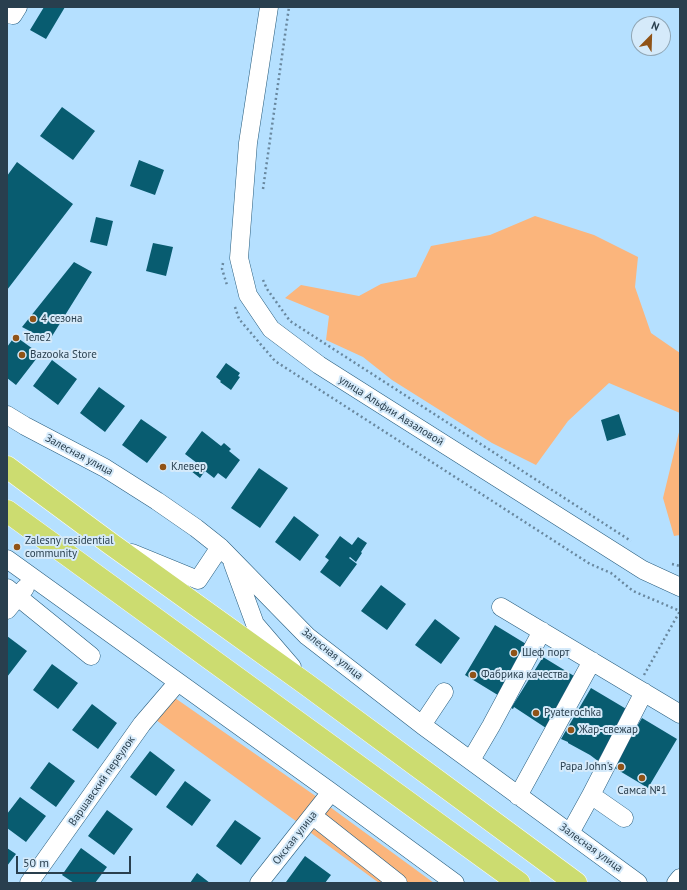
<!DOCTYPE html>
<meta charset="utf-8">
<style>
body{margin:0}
#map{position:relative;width:687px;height:890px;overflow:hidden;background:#b5e0ff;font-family:"PT Sans",sans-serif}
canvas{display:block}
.frame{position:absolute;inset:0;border:8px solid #293f4e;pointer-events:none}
.north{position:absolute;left:631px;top:16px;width:40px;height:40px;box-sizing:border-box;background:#d5eafa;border:1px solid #90a6b5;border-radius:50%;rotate:23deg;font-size:11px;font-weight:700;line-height:16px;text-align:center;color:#293f4e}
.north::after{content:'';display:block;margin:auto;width:14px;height:18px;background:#905317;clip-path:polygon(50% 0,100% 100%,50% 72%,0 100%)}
.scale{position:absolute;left:16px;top:856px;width:115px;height:18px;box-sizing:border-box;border:2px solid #293f4e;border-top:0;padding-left:5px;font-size:12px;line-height:14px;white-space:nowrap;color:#293f4e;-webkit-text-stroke:3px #d5eafa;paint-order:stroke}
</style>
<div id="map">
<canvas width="687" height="890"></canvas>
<div class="frame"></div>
<div class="north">N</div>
<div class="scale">50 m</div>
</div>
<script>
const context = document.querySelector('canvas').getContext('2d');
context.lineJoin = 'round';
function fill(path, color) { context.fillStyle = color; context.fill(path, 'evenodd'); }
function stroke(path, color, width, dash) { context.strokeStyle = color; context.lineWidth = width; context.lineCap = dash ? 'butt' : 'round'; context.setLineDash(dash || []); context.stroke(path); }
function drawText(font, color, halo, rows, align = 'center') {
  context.font = font + ' "PT Sans",sans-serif'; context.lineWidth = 4; context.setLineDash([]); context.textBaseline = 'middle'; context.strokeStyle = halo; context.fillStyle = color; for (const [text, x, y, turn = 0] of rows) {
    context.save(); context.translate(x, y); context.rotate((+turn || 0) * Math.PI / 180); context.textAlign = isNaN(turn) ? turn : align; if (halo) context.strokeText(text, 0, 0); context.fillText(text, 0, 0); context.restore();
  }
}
const green = new Path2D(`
 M 535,216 L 594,235 L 638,257 L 635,287 L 651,333 L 680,353 L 680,413 L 609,383 L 568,421 L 536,465 L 492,443 L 392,380 L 363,357 L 326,340 L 329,316 L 285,298 L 301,285 L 359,296 L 381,284 L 416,277 L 431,246 L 490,235 Z
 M 680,428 L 680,535 L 674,536 L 663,498 Z
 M 175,698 L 317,797 L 300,824 L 156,720 Z
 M 330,807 L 434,883 L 379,883 L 307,830 Z`);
const building = new Path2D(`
 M 44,7 L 65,7 L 46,39 L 30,30 Z
 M 62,107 L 95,131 L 73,160 L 40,136 Z
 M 139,160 L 164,170 L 155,195 L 130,186 Z
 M 17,162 L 73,204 L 7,290 L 7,176 Z
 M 96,217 L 113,221 L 107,246 L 90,242 Z
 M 153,243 L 173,247 L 166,276 L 146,271 Z
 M 74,262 L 92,272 L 49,341 L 22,327 Z
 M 15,336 L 40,354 L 16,385 L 7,378 L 7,347 Z
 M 52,360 L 77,379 L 58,405 L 33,386 Z
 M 226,363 L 240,373 L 238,376 L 240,377 L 231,390 L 220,382 L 221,381 L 216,377 Z
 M 99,387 L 125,406 L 105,432 L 80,413 Z
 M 619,414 L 626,435 L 607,441 L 601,420 Z
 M 141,419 L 167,437 L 147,463 L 122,445 Z
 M 202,431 L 221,446 L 224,443 L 231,449 L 229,451 L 240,460 L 226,479 L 218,473 L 214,478 L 205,471 L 200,478 L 191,471 L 197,463 L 185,454 Z
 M 259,468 L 288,488 L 260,528 L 231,508 Z
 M 294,516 L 319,535 L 300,561 L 275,542 Z
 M 340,536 L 352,545 L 358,537 L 367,543 L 361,552 L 362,553 L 356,562 L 350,557 L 349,558 L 357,564 L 340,587 L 320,572 L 329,560 L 325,557 Z
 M 381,585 L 406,604 L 387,630 L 361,611 Z
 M 435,619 L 460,638 L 441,664 L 415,645 Z
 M 495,625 L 531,647 L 501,697 L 465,675 Z
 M 7,636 L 27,651 L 7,677 Z
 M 543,657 L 579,679 L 546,728 L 514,707 L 513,709 L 511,708 Z
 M 52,664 L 78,683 L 58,709 L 33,690 Z
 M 591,688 L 628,710 L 598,761 L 590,755 L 568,743 L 568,742 L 561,739 Z
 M 92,704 L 117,723 L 98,749 L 72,730 Z
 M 642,718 L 677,739 L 648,788 L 613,767 Z
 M 150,751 L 175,770 L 156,796 L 130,777 Z
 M 49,762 L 75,781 L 56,807 L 30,788 Z
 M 185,781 L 211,800 L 192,826 L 166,807 Z
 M 20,797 L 46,816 L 26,842 L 7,828 L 7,814 Z
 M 107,810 L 133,829 L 114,855 L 88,836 Z
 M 235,820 L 261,838 L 241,865 L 216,846 Z
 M 7,848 L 16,854 L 7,866 Z
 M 81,848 L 107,867 L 95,883 L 74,883 L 62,875 Z
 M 305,856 L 331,875 L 325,883 L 286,882 Z
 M 197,873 L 210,883 L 190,883 Z`);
const path = new Path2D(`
 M 263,189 L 289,7
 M 223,263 L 222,269 L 227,285
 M 263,280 L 267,289 L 290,321 L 631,541
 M 235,307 L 239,319 L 275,361 L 590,564 L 611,573 L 633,591 L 680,611
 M 672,564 L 680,566
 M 644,675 L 680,611`);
const minor = new Path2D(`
 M 269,7 L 248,143 L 239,258 L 248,295 L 271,329 L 319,365 L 643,570 L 680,587
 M 7,14 L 13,15 L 18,7
 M 7,415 L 25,426 L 105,468 L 157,501 L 196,528 L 220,547 L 307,636 L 422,725 L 638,883
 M 132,553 L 198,580 L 220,547
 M 7,559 L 331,792 L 455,883
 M 233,564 L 255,624 L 292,667
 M 7,588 L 91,656
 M 501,607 L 680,714
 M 7,610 L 25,588
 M 422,725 L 444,692
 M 471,760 L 491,726 L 542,631
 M 591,795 L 644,692
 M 518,796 L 592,661
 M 313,816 L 398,883
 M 570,833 L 591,795 L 624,818
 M 29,883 L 142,724 L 178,682
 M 259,883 L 331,792
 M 676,883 L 680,878`);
const major = new Path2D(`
 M 7,467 L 111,544 L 306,684 L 576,883
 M 7,511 L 519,883`);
const markers = [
 [33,319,4,"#905317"],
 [16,338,4,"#905317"],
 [22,355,4,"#905317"],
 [163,467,4,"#905317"],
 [17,547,4,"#905317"],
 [514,653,4,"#905317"],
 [473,675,4,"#905317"],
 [536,713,4,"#905317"],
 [571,730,4,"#905317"],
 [621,767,4,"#905317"],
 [642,778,4,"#905317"]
];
const poiNames = [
 ["4 сезона",41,319],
 ["Теле2",24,338],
 ["Bazooka Store",30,355],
 ["Клевер",171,467],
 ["Zalesny residential",25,541],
 ["community",25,554],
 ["Шеф порт",522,653],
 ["Фабрика качества",481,675],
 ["Pyaterochka",544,713],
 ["Жар-свежар",579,730],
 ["Papa John's",613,767,"right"],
 ["Самса №1",642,791,"center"]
];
const streetNames = [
 ["улица Альфии Авзаловой",391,411,32],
 ["Залесная улица",79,455,28],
 ["Залесная улица",332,654,39],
 ["Варшавский переулок",102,781,-55],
 ["Окская улица",295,838,-52],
 ["Залесная улица",591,848,36]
];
fill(green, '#fbb57c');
fill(building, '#085c70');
stroke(minor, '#275c7d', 19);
stroke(major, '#fff', 23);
stroke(path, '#69889f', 2.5, [2, 3]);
stroke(minor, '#fff', 18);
stroke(major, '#ccdc70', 22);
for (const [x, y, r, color] of markers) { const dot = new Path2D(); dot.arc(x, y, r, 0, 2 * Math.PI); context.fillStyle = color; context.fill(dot); stroke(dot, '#d5eafa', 1.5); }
drawText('11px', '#293f4e', '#d5eafa', poiNames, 'left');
drawText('11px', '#293f4e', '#d5eafa', streetNames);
</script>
